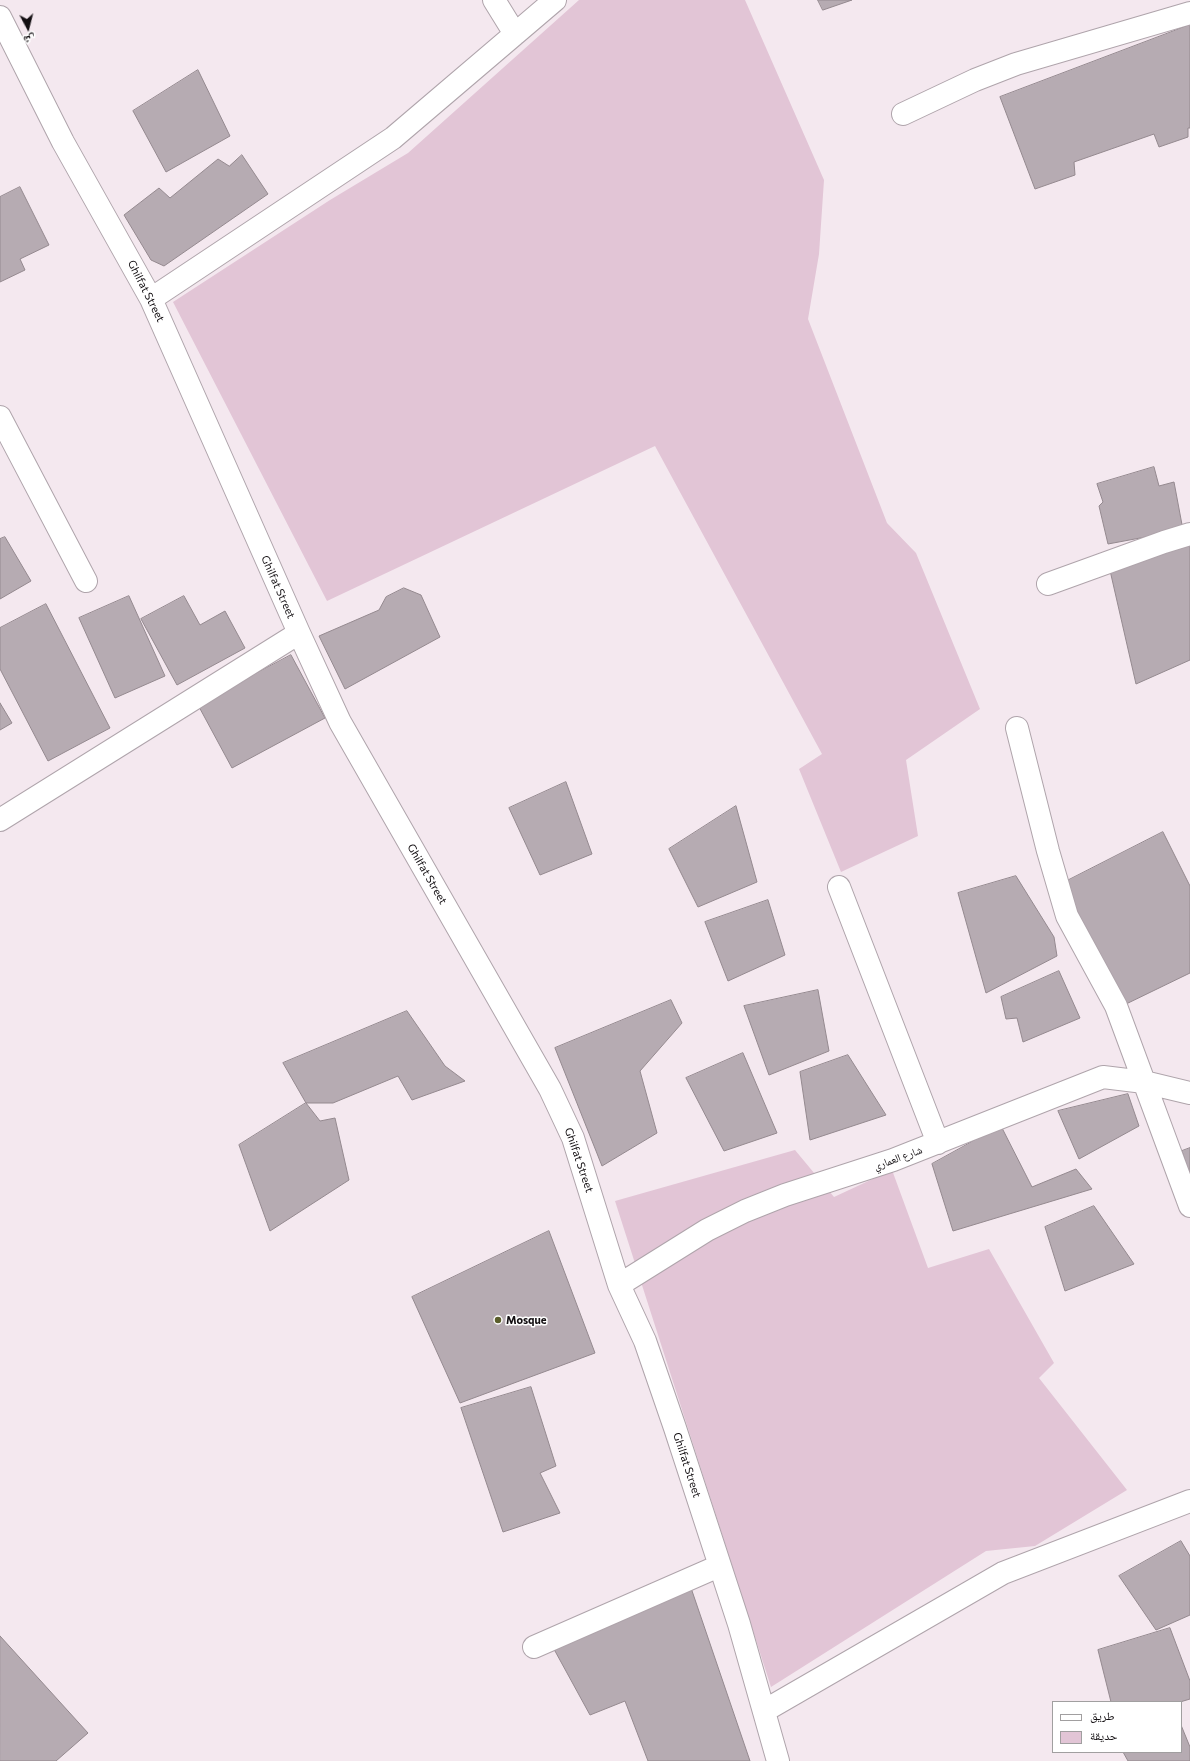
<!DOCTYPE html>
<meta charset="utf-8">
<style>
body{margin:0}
#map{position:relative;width:1190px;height:1761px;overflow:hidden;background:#f4e8ef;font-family:Commissioner,"Noto Naskh Arabic",sans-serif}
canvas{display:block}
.legend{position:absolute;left:1052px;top:1701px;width:130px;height:52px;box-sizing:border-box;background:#fff;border:1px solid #a19fa0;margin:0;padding:5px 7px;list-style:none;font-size:12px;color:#130f12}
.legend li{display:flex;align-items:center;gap:8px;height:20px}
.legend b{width:20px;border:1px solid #a19fa0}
.north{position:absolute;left:8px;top:8px;width:40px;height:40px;-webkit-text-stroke:3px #fff;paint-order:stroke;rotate:173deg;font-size:11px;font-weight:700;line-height:16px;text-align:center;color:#130f12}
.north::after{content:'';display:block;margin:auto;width:14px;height:18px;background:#130f12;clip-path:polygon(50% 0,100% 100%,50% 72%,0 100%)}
</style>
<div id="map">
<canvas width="1190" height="1761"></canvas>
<ul class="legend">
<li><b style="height:5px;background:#fff"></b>طريق</li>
<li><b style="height:11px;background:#e2c5d6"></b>حديقة</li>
</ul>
<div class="north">ش</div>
</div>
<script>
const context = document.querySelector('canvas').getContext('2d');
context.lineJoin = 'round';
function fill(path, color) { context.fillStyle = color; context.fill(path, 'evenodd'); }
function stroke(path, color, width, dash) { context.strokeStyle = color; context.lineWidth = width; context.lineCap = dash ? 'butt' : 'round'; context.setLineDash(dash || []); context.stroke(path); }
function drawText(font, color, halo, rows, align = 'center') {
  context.font = font + ' Commissioner,"Noto Naskh Arabic",sans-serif'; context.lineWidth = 3; context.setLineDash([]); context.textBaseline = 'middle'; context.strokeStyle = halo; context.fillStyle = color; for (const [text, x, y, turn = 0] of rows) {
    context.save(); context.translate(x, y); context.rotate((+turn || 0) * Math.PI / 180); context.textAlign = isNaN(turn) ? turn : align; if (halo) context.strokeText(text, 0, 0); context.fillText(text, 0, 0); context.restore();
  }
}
const green = new Path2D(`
 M 579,0 L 745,0 L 824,180 L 819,254 L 808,319 L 887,523 L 916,553 L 980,709 L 906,760 L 918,836 L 841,872 L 799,769 L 822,754 L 655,446 L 327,601 L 173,302 L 330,200 L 408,153 Z
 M 795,1150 L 834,1197 L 892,1170 L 928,1268 L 989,1249 L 1054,1363 L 1039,1378 L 1127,1490 L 1035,1546 L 986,1551 L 771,1687 L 615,1201 Z`);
const building = new Path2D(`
 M 818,0 L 852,0 L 823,10 Z
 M 1190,25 L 1190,128 L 1188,128 L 1188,137 L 1159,147 L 1154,134 L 1074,162 L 1075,175 L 1035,189 L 1000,97 Z
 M 198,70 L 230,136 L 166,172 L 133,111 Z
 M 242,155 L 268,194 L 164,266 L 151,260 L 124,215 L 159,188 L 170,198 L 218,159 L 229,166 Z
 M 20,187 L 49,245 L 20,259 L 25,270 L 0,282 L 0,197 Z
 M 1154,467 L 1159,486 L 1174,482 L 1183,530 L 1108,544 L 1099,506 L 1103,502 L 1097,484 Z
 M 5,537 L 31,581 L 0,599 L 0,539 Z
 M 1190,542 L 1190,660 L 1136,684 L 1109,566 Z
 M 404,588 L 421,595 L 440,637 L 345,689 L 319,636 L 379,610 L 386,597 Z
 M 129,596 L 165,676 L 115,698 L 79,618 Z
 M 184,596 L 200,625 L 225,611 L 245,648 L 177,685 L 141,619 Z
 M 46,604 L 110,728 L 48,761 L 0,669 L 0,628 Z
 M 291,655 L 325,718 L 232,768 L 198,705 Z
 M 0,703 L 12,723 L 0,730 Z
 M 566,782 L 592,854 L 540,875 L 509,808 Z
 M 736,806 L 757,882 L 698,907 L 669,849 Z
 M 1163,832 L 1190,886 L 1190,973 L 1124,1005 L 1063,883 Z
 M 1016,876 L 1054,937 L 1057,956 L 986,993 L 958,893 Z
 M 768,900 L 785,955 L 728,981 L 705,922 Z
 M 1059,971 L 1080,1018 L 1023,1042 L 1017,1018 L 1006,1019 L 1001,997 Z
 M 818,990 L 829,1051 L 769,1075 L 744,1006 Z
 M 671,1000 L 682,1023 L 640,1071 L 657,1133 L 602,1166 L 555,1048 Z
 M 407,1011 L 445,1066 L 465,1081 L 412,1100 L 398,1076 L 333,1103 L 306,1103 L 283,1063 Z
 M 743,1053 L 777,1133 L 724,1151 L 686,1078 Z
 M 848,1055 L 886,1115 L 810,1140 L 800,1072 Z
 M 1128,1094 L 1139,1126 L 1079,1159 L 1058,1111 Z
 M 306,1103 L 320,1121 L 335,1118 L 349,1180 L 270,1231 L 239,1145 Z
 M 1001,1126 L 1032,1187 L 1076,1169 L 1092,1189 L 953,1231 L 932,1164 Z
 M 1190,1148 L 1190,1176 L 1182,1151 Z
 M 1094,1206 L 1134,1264 L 1065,1291 L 1045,1227 Z
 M 549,1231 L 595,1353 L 460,1403 L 412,1297 Z
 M 531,1387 L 556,1466 L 540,1473 L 560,1513 L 503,1532 L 461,1408 Z
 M 1181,1541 L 1190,1556 L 1190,1615 L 1156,1630 L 1119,1576 Z
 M 689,1582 L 750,1761 L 648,1761 L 625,1701 L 590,1715 L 555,1651 Z
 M 1170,1628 L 1190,1681 L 1190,1699 L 1180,1702 L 1111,1702 L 1098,1650 Z
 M 0,1636 L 88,1733 L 56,1761 L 0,1761 Z
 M 1181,1725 L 1190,1747 L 1190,1761 L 1128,1761 L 1123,1752 L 1181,1752 Z`);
const street = new Path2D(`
 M 494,0 L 515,34
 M 0,17 L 63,142 L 151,299 L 299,633 L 340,722 L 550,1089 L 573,1138 L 619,1285 L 645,1341 L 675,1428 L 739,1624 L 778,1761
 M 903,114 L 975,80 L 1016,64 L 1190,13
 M 151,299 L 393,138 L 555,0
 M 0,417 L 86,581
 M 1048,584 L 1164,542 L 1190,534
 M 1017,728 L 1048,851 L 1067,916 L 1116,1006 L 1190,1206
 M 0,820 L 299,633
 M 839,887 L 938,1143
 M 619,1285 L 707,1230 L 745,1211 L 785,1195 L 893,1160 L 1103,1077 L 1144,1082 L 1190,1093
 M 534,1647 L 719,1566
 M 764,1711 L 1003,1573 L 1190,1501`);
const markers = [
 [498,1320,4,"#5b5e2c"]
];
const streetNames = [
 ["Ghilfat Street",146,291,63],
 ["Ghilfat Street",278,587,66],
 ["Ghilfat Street",427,874,60],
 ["شارع العماري",898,1158,-20],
 ["Ghilfat Street",579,1160,71],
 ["Ghilfat Street",687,1465,72]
];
const poiNames = [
 ["Mosque",506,1320]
];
fill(green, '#e2c5d6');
fill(building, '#b6abb2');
stroke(building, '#94898f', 1);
stroke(street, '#afa4ab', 24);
stroke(street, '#fff', 22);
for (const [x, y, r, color] of markers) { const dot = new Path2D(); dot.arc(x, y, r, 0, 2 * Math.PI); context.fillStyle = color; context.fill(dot); stroke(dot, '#fff', 1.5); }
drawText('11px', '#130f12', '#fff', streetNames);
drawText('bold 11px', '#130f12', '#fff', poiNames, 'left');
</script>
